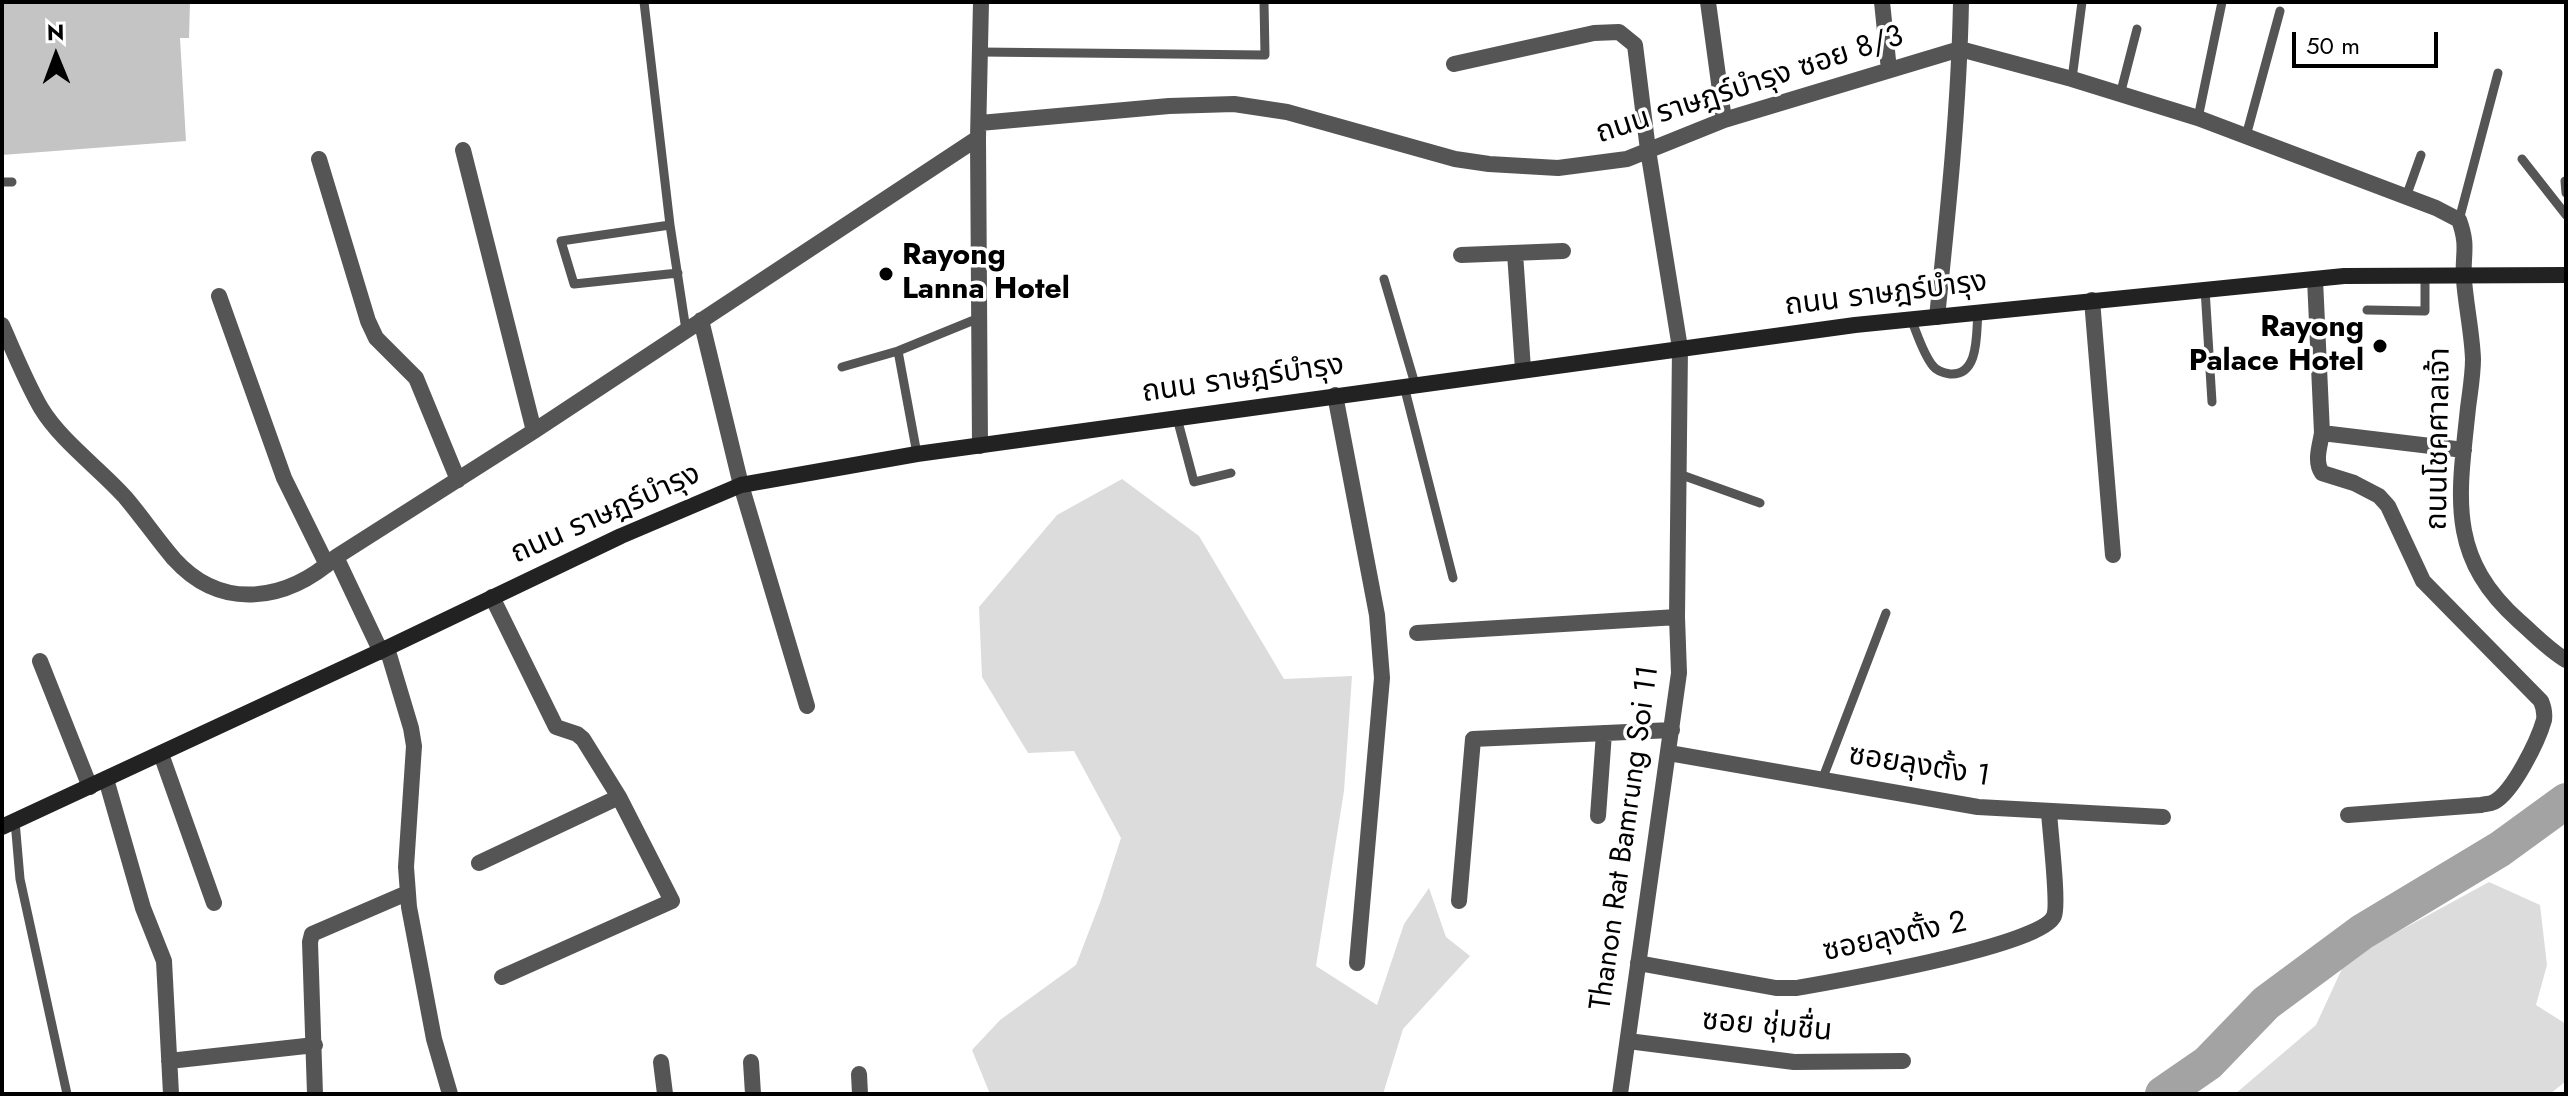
<!DOCTYPE html>
<meta charset="utf-8">
<style>
body{margin:0}
#map{position:relative;width:2568px;height:1096px;overflow:hidden;background:#fff;font-family:Jost,sans-serif}
canvas{display:block}
.frame{position:absolute;inset:0;border:4px solid #000;pointer-events:none}
.north{position:absolute;left:16px;top:16px;width:80px;height:80px;-webkit-text-stroke:6px #fff;paint-order:stroke;rotate:359deg;font-size:22px;font-weight:700;line-height:32px;text-align:center;color:#000}
.north::after{content:'';display:block;margin:auto;width:28px;height:36px;background:#000;clip-path:polygon(50% 0,100% 100%,50% 72%,0 100%)}
.scale{position:absolute;left:2292px;top:32px;width:146px;height:36px;box-sizing:border-box;border:4px solid #000;border-top:0;padding-left:10px;font-size:24px;line-height:28px;white-space:nowrap;color:#000;-webkit-text-stroke:6px #fff;paint-order:stroke}
</style>
<div id="map">
<canvas width="2568" height="1096"></canvas>
<div class="frame"></div>
<div class="north">N</div>
<div class="scale">50 m</div>
</div>
<script>
const context = document.querySelector('canvas').getContext('2d');
context.lineJoin = 'round';
function fill(path, color) { context.fillStyle = color; context.fill(path, 'evenodd'); }
function stroke(path, color, width, dash) { context.strokeStyle = color; context.lineWidth = width; context.lineCap = dash ? 'butt' : 'round'; context.setLineDash(dash || []); context.stroke(path); }
function drawText(font, color, halo, rows, align = 'center') {
  context.font = font + ' Jost,"Noto Sans Thai",sans-serif'; context.lineWidth = 7; context.setLineDash([]); context.textBaseline = 'middle'; context.strokeStyle = halo; context.fillStyle = color; for (const [text, x, y, turn = 0] of rows) {
    context.save(); context.translate(x, y); context.rotate((+turn || 0) * Math.PI / 180); context.textAlign = isNaN(turn) ? turn : align; if (halo) context.strokeText(text, 0, 0); context.fillText(text, 0, 0); context.restore();
  }
}
const green = new Path2D(`
 M 1122,479 L 1199,536 L 1284,679 L 1352,676 L 1344,791 L 1316,966 L 1377,1005 L 1404,924 L 1429,888 L 1446,937 L 1470,956 L 1403,1029 L 1383,1094 L 990,1094 L 972,1050 L 1000,1020 L 1076,965 L 1101,900 L 1121,838 L 1074,751 L 1028,753 L 982,677 L 979,607 L 1057,515 Z
 M 2489,882 L 2540,905 L 2547,965 L 2536,1005 L 2566,1024 L 2566,1081 L 2550,1094 L 2235,1094 L 2316,1025 L 2346,960 Z`);
const river = new Path2D(`
 M 2163,1094 L 2208,1063 L 2266,1003 L 2362,932 L 2500,849 L 2566,801`);
const building = new Path2D(`
 M 4,2 L 190,2 L 189,38 L 180,38 L 186,141 L 2,155 Z`);
const lane = new Path2D(`
 M 644,2 L 670,225 L 686,330
 M 980,52 L 1265,55 L 1264,2
 M 2072,79 L 2082,2
 M 2120,95 L 2137,29
 M 2198,118 L 2222,2
 M 2246,136 L 2280,11
 M 2522,159 L 2566,215
 M 2565,181 L 2566,193
 M 2,182 L 12,182
 M 2406,197 L 2421,155
 M 2459,220 L 2498,73
 M 670,225 L 561,241 L 574,284 L 678,273
 M 1384,279 L 1415,384
 M 2205,289 L 2212,402
 M 2367,310 L 2425,311 L 2425,276
 M 1911,319 C 1917,333 1923,354 1933,366 C 1936,370 1944,373 1950,374 C 1980,376 1976,332 1978,312
 M 898,351 L 917,454
 M 842,367 L 898,351 L 979,318
 M 1404,386 L 1453,578
 M 1177,418 L 1194,482 L 1231,473
 M 1679,474 L 1760,503
 M 1822,780 L 1886,613
 M 15,821 L 20,879 L 67,1094`);
const street = new Path2D(`
 M 1708,2 L 1724,120
 M 1882,2 L 1889,70
 M 1454,64 L 1594,33 L 1619,32 L 1635,45 L 1648,150 L 1680,348 L 1677,617 L 1679,673 L 1620,1094
 M 980,123 L 1169,106 L 1234,104 L 1287,112 L 1455,159 L 1489,164 L 1558,168 L 1627,159 L 1724,120 L 1960,49 L 2072,79 L 2198,118 L 2436,208 L 2459,220 C 2469,247 2462,255 2464,280 C 2466,306 2472,333 2473,359 C 2473,375 2470,392 2468,408 C 2459,496 2446,556 2519,621 C 2534,634 2549,650 2566,660
 M 463,150 L 534,431
 M 319,159 L 368,321 L 376,338 L 416,378 L 458,480
 M 1515,253 L 1523,369
 M 1461,255 L 1563,251
 M 2315,279 L 2322,433 L 2464,450
 M 219,296 L 284,478 L 327,565
 M 2092,300 L 2113,555
 M 1937,317 C 1948,212 1959,107 1961,2
 M 701,320 L 741,485 L 807,706
 M 2,325 C 14,352 26,382 41,408 C 61,441 99,468 125,497 C 142,517 157,539 174,559 C 222,612 287,601 336,557 L 534,431 L 978,138
 M 1335,395 L 1377,615 L 1382,678 L 1357,963
 M 2322,433 C 2320,446 2314,461 2322,473 L 2354,483 L 2379,496 L 2388,506 L 2423,581 L 2541,701 C 2544,708 2545,713 2544,720 C 2538,741 2513,792 2494,802 C 2490,804 2485,804 2481,805 L 2348,815
 M 980,446 L 978,138 L 981,2
 M 336,557 L 381,652
 M 492,597 L 556,727 L 577,734 L 583,739 L 619,797 L 672,901 L 502,977
 M 1417,633 L 1677,617
 M 387,648 L 411,728 L 414,746 L 406,867 L 409,907 L 434,1039 L 450,1094
 M 40,661 L 90,787
 M 1669,753 L 1978,807 L 2163,817
 M 161,754 L 214,903
 M 106,779 L 143,908 L 164,961 L 171,1094
 M 1598,816 L 1604,733
 M 479,863 L 619,797
 M 1459,901 L 1473,739 L 1672,730
 M 1638,963 L 1776,988 L 1797,988 C 1836,981 2042,946 2054,916 C 2059,905 2050,830 2049,812
 M 1628,1041 L 1794,1062 L 1903,1061
 M 169,1061 L 315,1045
 M 661,1062 L 665,1094
 M 751,1062 L 753,1094
 M 859,1074 L 860,1094
 M 315,1094 L 310,942 L 312,934 L 407,893`);
const secondary = new Path2D(`
 M 2,827 L 387,648 L 621,536 L 741,485 L 917,454 L 1855,325 L 2344,276 L 2566,275`);
const markers = [
 [886,274,8,"#000"],
 [2380,346,8,"#000"]
];
const streetNames = [
 ["ถนน ราษฎร์บำรุง ซอย 8/3",1750,86,-18],
 ["ถนน ราษฎร์บำรุง",1886,295,-7],
 ["ถนน ราษฎร์บำรุง",1243,380,-8],
 ["ถนนโชคศาลเจ้า",2440,439,-89],
 ["ถนน ราษฎร์บำรุง",606,515,-24],
 ["ซอยลุงตั้ง 1",1919,767,9],
 ["Thanon Rat Bamrung Soi 11",1626,838,-82],
 ["ซอยลุงตั้ง 2",1895,938,-12],
 ["ซอย ชุ่มชื่น",1767,1027,5]
];
const poiNames = [
 ["Rayong",902,257],
 ["Lanna Hotel",902,291],
 ["Rayong",2364,329,"right"],
 ["Palace Hotel",2364,363,"right"]
];
fill(green, '#dcdcdc');
stroke(river, '#a3a3a3', 36);
fill(building, '#c4c4c4');
stroke(lane, '#555', 9);
stroke(street, '#555', 16);
stroke(secondary, '#222', 16);
for (const [x, y, r, color] of markers) { const dot = new Path2D(); dot.arc(x, y, r, 0, 2 * Math.PI); context.fillStyle = color; context.fill(dot); stroke(dot, '#fff', 3); }
drawText('30px', '#000', '#fff', streetNames);
drawText('bold 30px', '#000', '#fff', poiNames, 'left');
</script>
